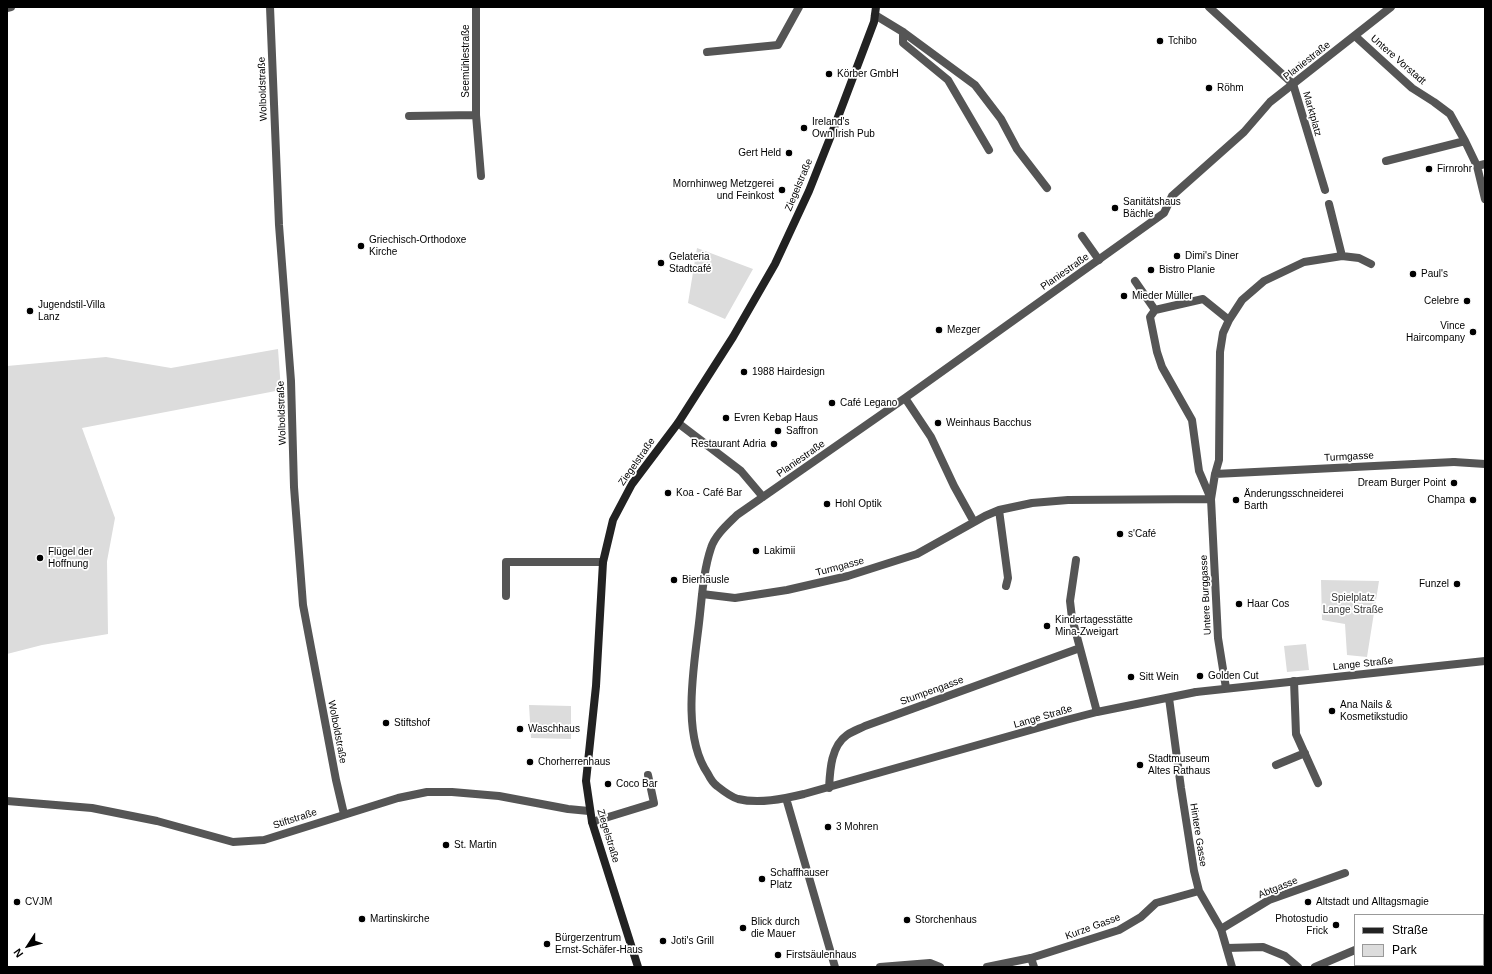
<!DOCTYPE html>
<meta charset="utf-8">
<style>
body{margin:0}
#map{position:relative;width:1492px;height:974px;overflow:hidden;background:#fff;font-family:Arial,sans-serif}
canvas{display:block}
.frame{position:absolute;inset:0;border:8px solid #000;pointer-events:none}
.legend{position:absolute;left:1354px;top:914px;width:130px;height:52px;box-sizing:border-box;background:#fff;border:1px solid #999;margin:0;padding:5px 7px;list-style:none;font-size:12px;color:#000}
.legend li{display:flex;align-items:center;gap:8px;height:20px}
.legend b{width:20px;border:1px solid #999}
.north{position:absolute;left:8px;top:926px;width:40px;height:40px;-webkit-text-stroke:3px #fff;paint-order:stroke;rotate:234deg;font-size:11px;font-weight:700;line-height:16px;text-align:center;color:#000}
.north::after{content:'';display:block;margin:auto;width:14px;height:18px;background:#000;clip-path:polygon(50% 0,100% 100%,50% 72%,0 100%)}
</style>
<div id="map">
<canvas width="1492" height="974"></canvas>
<div class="frame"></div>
<ul class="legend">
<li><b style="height:5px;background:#222"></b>Straße</li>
<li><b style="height:11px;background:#dcdcdc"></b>Park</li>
</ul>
<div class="north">N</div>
</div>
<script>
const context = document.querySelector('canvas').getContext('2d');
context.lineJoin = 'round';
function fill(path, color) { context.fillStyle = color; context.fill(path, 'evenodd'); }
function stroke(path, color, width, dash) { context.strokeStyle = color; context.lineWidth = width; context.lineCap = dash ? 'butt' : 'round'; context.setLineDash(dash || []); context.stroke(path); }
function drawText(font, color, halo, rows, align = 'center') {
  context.font = font + ' Arial,sans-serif'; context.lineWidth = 3.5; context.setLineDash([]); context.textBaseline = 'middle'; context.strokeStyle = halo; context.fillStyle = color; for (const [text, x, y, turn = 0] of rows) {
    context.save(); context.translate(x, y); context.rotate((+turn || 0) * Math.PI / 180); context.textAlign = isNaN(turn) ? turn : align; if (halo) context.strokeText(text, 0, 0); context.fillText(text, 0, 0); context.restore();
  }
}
const green = new Path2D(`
 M 697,248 L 753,269 L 725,319 L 688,303 Z
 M 278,349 L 281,390 L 82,428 L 115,518 L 107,561 L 108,634 L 42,645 L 7,654 L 7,366 L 106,357 L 171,368 Z
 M 1321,580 L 1379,581 L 1367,657 L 1347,655 L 1345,624 L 1322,620 Z
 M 1306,644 L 1309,670 L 1287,672 L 1284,646 Z
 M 529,705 L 571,706 L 571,739 L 531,738 Z`);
const service = new Path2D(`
 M 476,7 L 476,115 L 481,176
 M 875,15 L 903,32 L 975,85 L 1001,119 L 1017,149 L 1047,188
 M 903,32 L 903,43 L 948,80 L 989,150
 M 707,52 L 778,45 L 799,7
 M 409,116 L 476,115
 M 1082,236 L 1099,260
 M 506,596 L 506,562 L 603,562
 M 1294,681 L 1296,734 L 1318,783
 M 1276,765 L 1305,753
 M 592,822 L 654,803 L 648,775
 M 1221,929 L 1269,900 L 1345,873
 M 1227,948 L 1263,947 L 1285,956 L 1298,967
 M 1031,958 L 1034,967
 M 1315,967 L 1355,950`);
const pedestrian = new Path2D(`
 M 1209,7 L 1293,84 L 1325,190
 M 1355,36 L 1412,88 L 1434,102 L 1450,114 L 1465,141 L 1477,166 L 1485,199
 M 1386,161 L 1465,141
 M 1477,166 L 1485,164
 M 1454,462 L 1485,464
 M 1196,692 L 1485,661`);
const minor = new Path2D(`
 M 270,7 L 279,225 L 291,381 L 294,487 L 303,605 L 336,780 L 344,814
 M 7,8 L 11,7
 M 1342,256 L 1359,258 L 1371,264
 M 1155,310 L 1203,299 L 1229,320
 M 905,398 L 931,437 L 954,486 L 974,522
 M 678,423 L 741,471 L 763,497
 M 1215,474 L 1454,462
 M 999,510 L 1008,578 L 1006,586
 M 1076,560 L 1070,601 L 1072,618 L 1097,712
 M 702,594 L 735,598 L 787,590 L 848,576 L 917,554 L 985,516 L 999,510 L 1032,503 L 1068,500 L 1211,499 L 1199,471 L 1192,420 L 1162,367 L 1157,352 L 1150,317 L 1155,310 L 1135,281
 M 1226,688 L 1218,638 L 1211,499 L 1215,474 L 1219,460 L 1220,352 L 1223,333 L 1229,320 L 1242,300 L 1264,281 L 1304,262 L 1342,256 L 1329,204
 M 1196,692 L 1097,712 L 1066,720 L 804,794 C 783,799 759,804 738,799 C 731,797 722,790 717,786 C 713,783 710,778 708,774 C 681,735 694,667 699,623 C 702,598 703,572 711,548 C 715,535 728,524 737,515 L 905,398 L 1164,213 L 1172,196 L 1244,132 L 1270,102 L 1391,7
 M 1169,698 L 1181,788 L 1194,871 L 1199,891 L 1221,929 L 1232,967
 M 829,788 C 830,770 831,746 847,735 C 853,731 859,729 865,726 L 1080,648
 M 786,798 L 835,967
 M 7,801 L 92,808 L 157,821 L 233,842 L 264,840 L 398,798 L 427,792 L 452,792 L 499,796 L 568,809 L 589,811
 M 880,967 L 930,963 L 940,967
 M 987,967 L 1031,958 L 1119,930 L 1141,917 L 1156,903 L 1199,891`);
const secondary = new Path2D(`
 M 638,967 L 592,822 L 586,781 L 596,686 L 603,562 L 613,520 L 632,484 L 678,423 L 733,337 L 775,264 L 809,191 L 832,133 L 874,22 L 876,7`);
const markers = [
 [1160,41,4,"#000"],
 [829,74,4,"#000"],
 [1209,88,4,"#000"],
 [804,128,4,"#000"],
 [789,153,4,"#000"],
 [1429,169,4,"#000"],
 [782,190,4,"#000"],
 [1115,208,4,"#000"],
 [361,246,4,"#000"],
 [1177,256,4,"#000"],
 [661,263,4,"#000"],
 [1151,270,4,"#000"],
 [1413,274,4,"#000"],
 [1124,296,4,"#000"],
 [1467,301,4,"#000"],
 [30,311,4,"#000"],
 [939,330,4,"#000"],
 [1473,332,4,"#000"],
 [744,372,4,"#000"],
 [832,403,4,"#000"],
 [726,418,4,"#000"],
 [938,423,4,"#000"],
 [778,431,4,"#000"],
 [774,444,4,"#000"],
 [1454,483,4,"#000"],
 [668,493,4,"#000"],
 [1236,500,4,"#000"],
 [1473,500,4,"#000"],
 [827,504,4,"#000"],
 [1120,534,4,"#000"],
 [756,551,4,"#000"],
 [40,558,4,"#000"],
 [674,580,4,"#000"],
 [1457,584,4,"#000"],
 [1239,604,4,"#000"],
 [1047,626,4,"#000"],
 [1200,676,4,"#000"],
 [1131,677,4,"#000"],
 [1332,711,4,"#000"],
 [386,723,4,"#000"],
 [520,729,4,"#000"],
 [530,762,4,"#000"],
 [1140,765,4,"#000"],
 [608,784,4,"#000"],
 [828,827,4,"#000"],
 [446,845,4,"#000"],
 [762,879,4,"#000"],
 [17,902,4,"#000"],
 [1308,902,4,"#000"],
 [362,919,4,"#000"],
 [907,920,4,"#000"],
 [1336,925,4,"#000"],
 [743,928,4,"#000"],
 [663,941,4,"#000"],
 [547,944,4,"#000"],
 [778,955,4,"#000"]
];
const poiNames = [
 ["Tchibo",1168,41],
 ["Körber GmbH",837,74],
 ["Röhm",1217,88],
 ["Ireland's",812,122],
 ["Own Irish Pub",812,134],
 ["Gert Held",781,153,"right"],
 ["Firnrohr",1437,169],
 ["Mornhinweg Metzgerei",774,184,"right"],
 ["und Feinkost",774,196,"right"],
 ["Sanitätshaus",1123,202],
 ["Bächle",1123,214],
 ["Griechisch-Orthodoxe",369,240],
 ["Kirche",369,252],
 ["Dimi's Diner",1185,256],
 ["Gelateria",669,257],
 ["Stadtcafé",669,269],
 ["Bistro Planie",1159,270],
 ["Paul's",1421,274],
 ["Mieder Müller",1132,296],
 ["Celebre",1459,301,"right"],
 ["Jugendstil-Villa",38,305],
 ["Lanz",38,317],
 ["Vince",1465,326,"right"],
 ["Haircompany",1465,338,"right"],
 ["Mezger",947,330],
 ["1988 Hairdesign",752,372],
 ["Café Legano",840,403],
 ["Evren Kebap Haus",734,418],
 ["Weinhaus Bacchus",946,423],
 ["Saffron",786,431],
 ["Restaurant Adria",766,444,"right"],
 ["Dream Burger Point",1446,483,"right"],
 ["Koa - Café Bar",676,493],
 ["Änderungsschneiderei",1244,494],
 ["Barth",1244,506],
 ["Champa",1465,500,"right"],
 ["Hohl Optik",835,504],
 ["s'Café",1128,534],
 ["Lakimii",764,551],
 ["Flügel der",48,552],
 ["Hoffnung",48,564],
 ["Bierhäusle",682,580],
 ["Funzel",1449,584,"right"],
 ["Haar Cos",1247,604],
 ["Kindertagesstätte",1055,620],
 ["Mina-Zweigart",1055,632],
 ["Golden Cut",1208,676],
 ["Sitt Wein",1139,677],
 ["Ana Nails &",1340,705],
 ["Kosmetikstudio",1340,717],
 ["Stiftshof",394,723],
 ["Waschhaus",528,729],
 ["Stadtmuseum",1148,759],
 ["Altes Rathaus",1148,771],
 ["Chorherrenhaus",538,762],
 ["Coco Bar",616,784],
 ["3 Mohren",836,827],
 ["St. Martin",454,845],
 ["Schaffhauser",770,873],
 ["Platz",770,885],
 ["CVJM",25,902],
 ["Altstadt und Alltagsmagie",1316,902],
 ["Martinskirche",370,919],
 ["Photostudio",1328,919,"right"],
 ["Frick",1328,931,"right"],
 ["Storchenhaus",915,920],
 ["Blick durch",751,922],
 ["die Mauer",751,934],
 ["Bürgerzentrum",555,938],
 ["Ernst-Schäfer-Haus",555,950],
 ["Joti's Grill",671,941],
 ["Firstsäulenhaus",786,955]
];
const streetNames = [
 ["Untere Vorstadt",1398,60,41],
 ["Seemühlestraße",466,61,-90],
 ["Planiestraße",1307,61,-38],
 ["Wolboldstraße",263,89,-92],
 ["Marktplatz",1312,114,74],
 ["Ziegelstraße",799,185,-67],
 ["Planiestraße",1065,272,-35],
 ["Wolboldstraße",282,413,-92],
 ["Turmgasse",1349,457,-3],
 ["Planiestraße",801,459,-35],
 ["Ziegelstraße",637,462,-55],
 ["Turmgasse",840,567,-15],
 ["Untere Burggasse",1206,595,-93],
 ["Lange Straße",1363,664,-6],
 ["Stumpengasse",932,691,-20],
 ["Lange Straße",1043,717,-16],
 ["Wolboldstraße",337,732,79],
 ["Stiftstraße",295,819,-18],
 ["Hintere Gasse",1198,835,81],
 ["Ziegelstraße",608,836,73],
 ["Abtgasse",1278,888,-22],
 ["Kurze Gasse",1093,927,-20]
];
const parkNames = [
 ["Spielplatz",1353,598],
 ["Lange Straße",1353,610]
];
fill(green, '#dcdcdc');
stroke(service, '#555', 8);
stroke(pedestrian, '#555', 8);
stroke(minor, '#555', 8);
stroke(secondary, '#222', 8);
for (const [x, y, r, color] of markers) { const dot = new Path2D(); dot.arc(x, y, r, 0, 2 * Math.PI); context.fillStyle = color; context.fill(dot); stroke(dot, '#fff', 1.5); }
drawText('10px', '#000', '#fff', poiNames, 'left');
drawText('10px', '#000', '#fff', streetNames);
drawText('10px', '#333', '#fff', parkNames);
</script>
